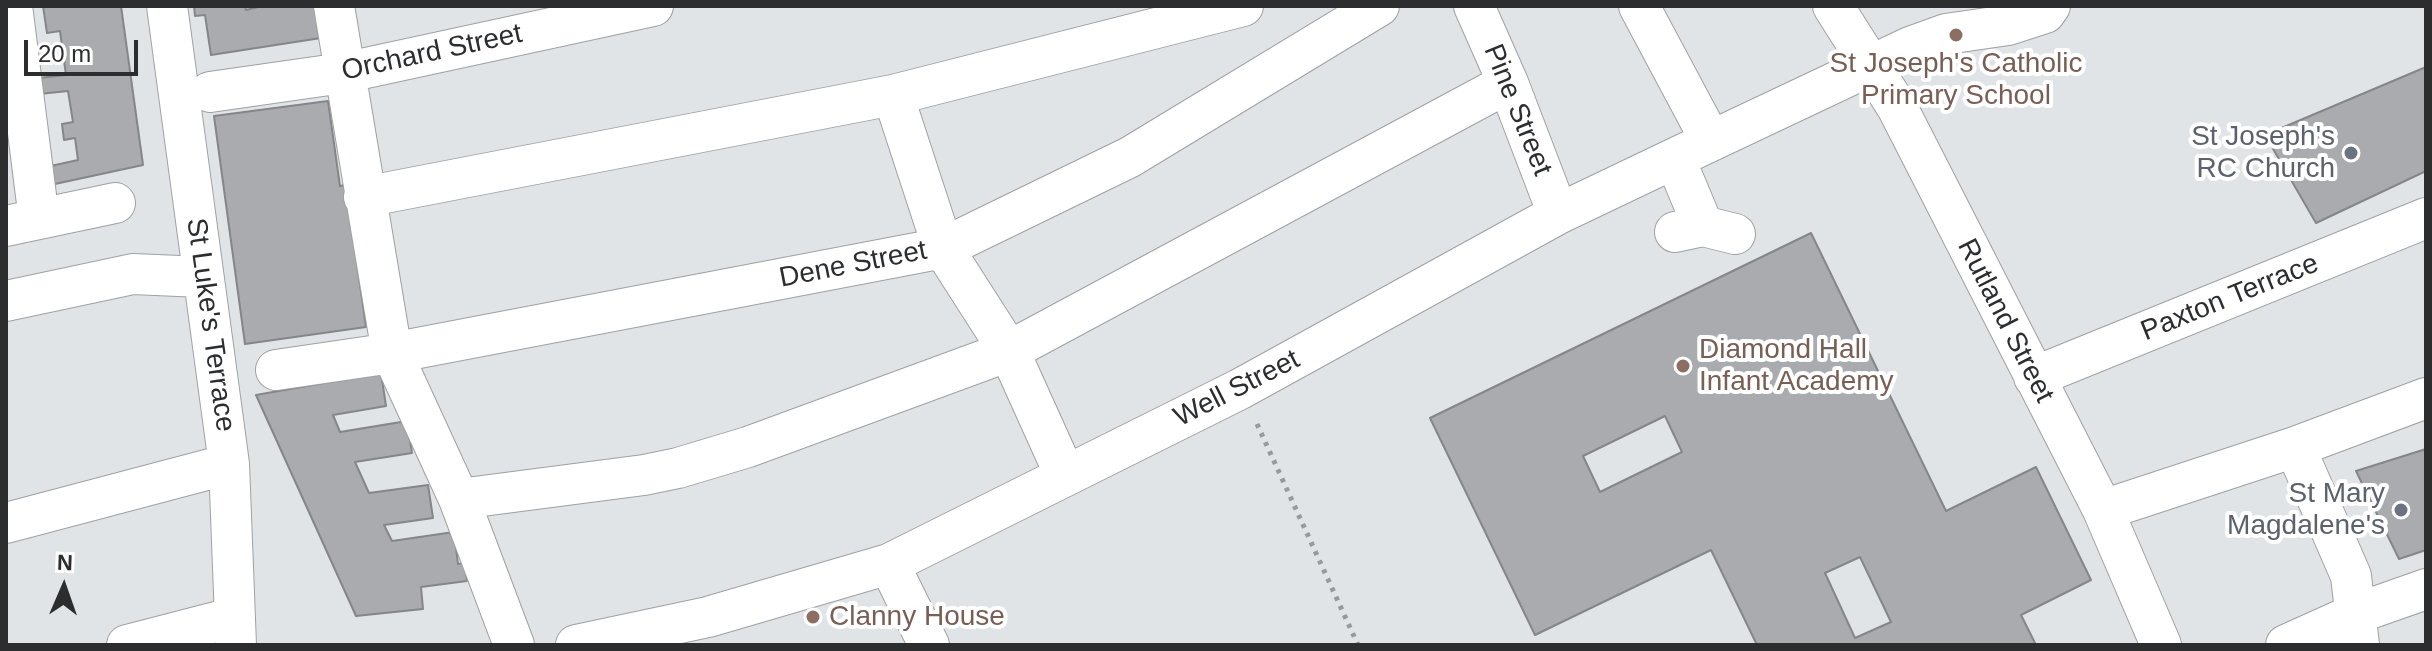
<!DOCTYPE html>
<style>
body{margin:0}
#map{position:relative;width:2432px;height:651px;overflow:hidden;background:#e1e4e7;font-family:Helvetica,sans-serif}
canvas{display:block}
.frame{position:absolute;inset:0;border:8px solid #2c2d2f;pointer-events:none}
.north{position:absolute;left:24px;top:547px;width:80px;height:80px;-webkit-text-stroke:6px #fff;paint-order:stroke;rotate:2deg;font-size:22px;font-weight:700;line-height:32px;text-align:center;color:#2c2d2f}
.north::after{content:'';display:block;margin:auto;width:28px;height:36px;background:#2c2d2f;clip-path:polygon(50% 0,100% 100%,50% 72%,0 100%)}
.scale{position:absolute;left:24px;top:40px;width:114px;height:36px;box-sizing:border-box;border:4px solid #2c2d2f;border-top:0;padding-left:10px;font-size:24px;line-height:28px;white-space:nowrap;color:#2c2d2f;-webkit-text-stroke:6px #fff;paint-order:stroke}
</style>
<div id="map">
<canvas width="2432" height="651"></canvas>
<div class="frame"></div>
<div class="north">N</div>
<div class="scale">20 m</div>
</div>
<script>
const context = document.querySelector('canvas').getContext('2d');
context.lineJoin = 'round';
function fill(path, color) { context.fillStyle = color; context.fill(path, 'evenodd'); }
function stroke(path, color, width, dash) { context.strokeStyle = color; context.lineWidth = width; context.lineCap = dash ? 'butt' : 'round'; context.setLineDash(dash || []); context.stroke(path); }
function drawText(font, color, halo, rows, align = 'center') {
  context.font = font + ' Helvetica,sans-serif'; context.lineWidth = 8; context.setLineDash([]); context.textBaseline = 'middle'; context.strokeStyle = halo; context.fillStyle = color; for (const [text, x, y, turn = 0] of rows) {
    context.save(); context.translate(x, y); context.rotate((+turn || 0) * Math.PI / 180); context.textAlign = isNaN(turn) ? turn : align; if (halo) context.strokeText(text, 0, 0); context.fillText(text, 0, 0); context.restore();
  }
}
const building = new Path2D(`
 M 43,6 L 121,6 L 143,165 L 41,187 L 37,169 L 78,160 L 75,138 L 64,140 L 62,124 L 73,122 L 68,91 L 39,94 L 38,78 L 66,75 L 60,31 L 47,33 Z
 M 194,6 L 245,6 L 246,10 L 262,6 L 316,6 L 321,38 L 211,55 L 205,15 L 195,16 Z
 M 2426,67 L 2426,171 L 2316,223 L 2265,135 Z
 M 328,101 L 340,186 L 346,185 L 366,327 L 245,344 L 214,116 Z
 M 1811,233 L 1946,511 L 2036,467 L 2091,580 L 2021,615 L 2036,645 L 1757,645 L 1711,550 L 1535,635 L 1430,418 ZM 1665,416 L 1682,452 L 1600,492 L 1583,456 ZM 1860,557 L 1891,622 L 1855,638 L 1825,573 Z
 M 381,373 L 386,406 L 333,415 L 340,432 L 407,421 L 412,453 L 355,462 L 369,493 L 428,485 L 433,518 L 384,525 L 392,541 L 454,532 L 458,564 L 465,563 L 467,581 L 421,587 L 423,609 L 356,616 L 256,395 Z
 M 2426,449 L 2426,550 L 2399,559 L 2356,471 Z`);
const path = new Path2D(`
 M 1257,424 L 1358,645`);
const minor = new Path2D(`
 M 12,6 L 39,219
 M 167,6 L 229,464 L 236,645
 M 334,6 L 392,353 L 459,499 L 514,645
 M 1474,6 L 1508,83 L 1558,214
 M 1639,6 L 1711,141
 M 1833,6 L 1897,107 L 2103,510 L 2161,645
 M 210,92 L 343,73 L 653,6
 M 893,95 L 943,248 L 1009,351 L 1065,475
 M 1675,159 L 1703,226
 M 364,197 L 893,95 L 1243,6
 M 6,226 L 115,203
 M 1675,232 L 1703,226 L 1735,234
 M 6,301 L 133,274 L 202,277
 M 276,370 L 392,353 L 943,248 L 1130,157 L 1379,6
 M 2034,377 L 2426,218
 M 2295,447 L 2351,576 L 2359,645
 M 459,499 L 644,475 L 678,468 L 748,447 L 1009,351 L 1508,83
 M 2103,510 L 2295,447 L 2426,398
 M 6,523 L 229,464
 M 889,564 L 929,645
 M 127,645 L 235,617
 M 576,645 L 708,617 L 889,564 L 1240,389 L 1558,214 L 1711,141 L 1910,47 L 1946,34 L 2008,25 L 2045,13 L 2050,6
 M 2286,645 L 2355,614 L 2426,589`);
const markers = [
 [1956,35,8,"#8d6e63"],
 [2351,153,8,"#6b7280"],
 [1683,366,8,"#8d6e63"],
 [2401,510,8,"#6b7280"],
 [813,617,8,"#8d6e63"]
];
const streetNames = [
 ["Orchard Street",432,53,-12],
 ["Pine Street",1517,110,68],
 ["Dene Street",853,265,-11],
 ["Paxton Terrace",2230,298,-22],
 ["Rutland Street",2005,321,63],
 ["St Luke's Terrace",210,325,82],
 ["Well Street",1237,389,-27]
];
const educationNames = [
 ["St Joseph's Catholic",1956,64,"center"],
 ["Primary School",1956,96,"center"],
 ["Diamond Hall",1699,350],
 ["Infant Academy",1699,382],
 ["Clanny House",829,617]
];
const worshipNames = [
 ["St Joseph's",2335,137],
 ["RC Church",2335,169],
 ["St Mary",2385,494],
 ["Magdalene's",2385,526]
];
fill(building, '#a9abaf');
stroke(building, '#848689', 2);
stroke(minor, '#9ea1a4', 42);
stroke(path, '#97999c', 5, [4, 6]);
stroke(minor, '#fff', 40);
for (const [x, y, r, color] of markers) { const dot = new Path2D(); dot.arc(x, y, r, 0, 2 * Math.PI); context.fillStyle = color; context.fill(dot); stroke(dot, '#fff', 3); }
drawText('28px', '#2c2d2f', '#fff', streetNames);
drawText('28px', '#785e54', '#fff', educationNames, 'left');
drawText('28px', '#5b616d', '#fff', worshipNames, 'right');
</script>
